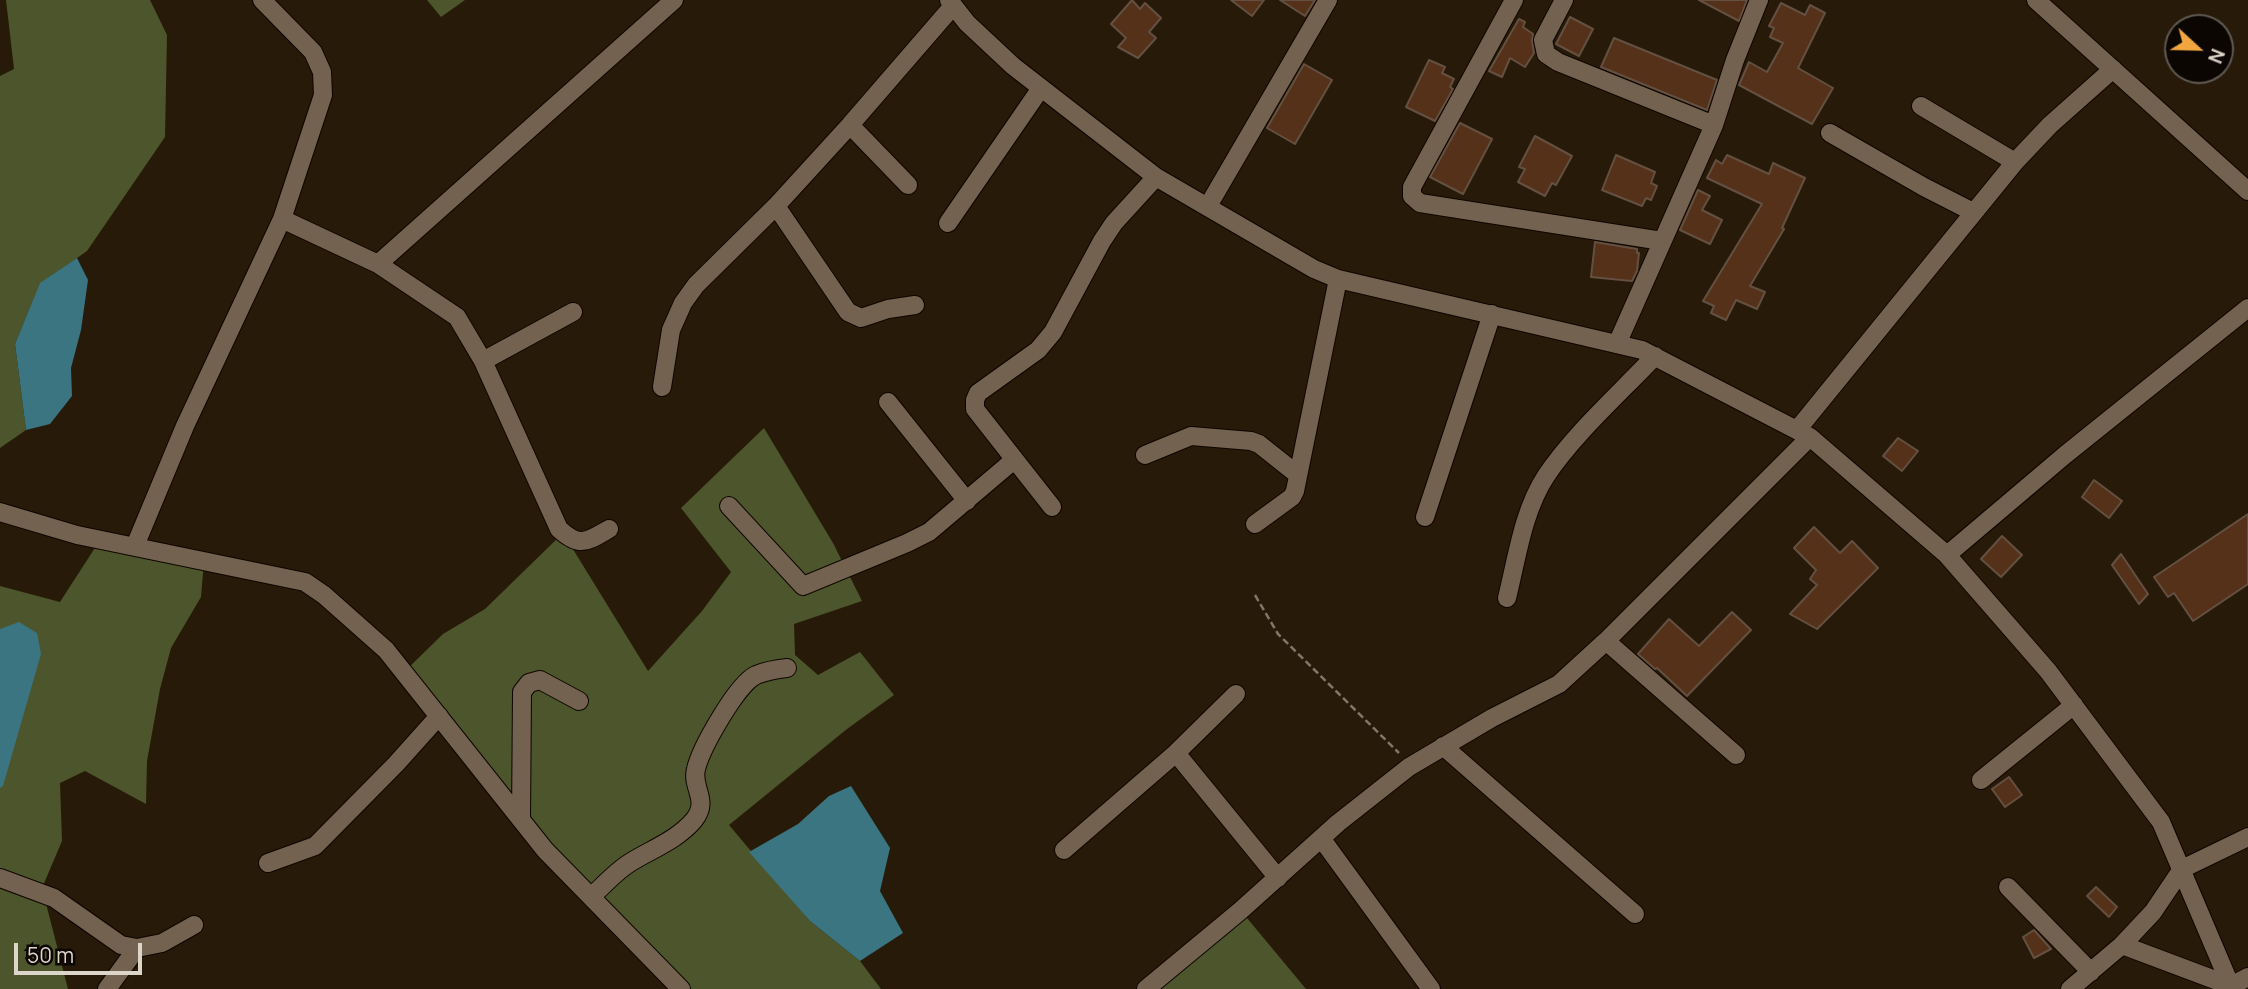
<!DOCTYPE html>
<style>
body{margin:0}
#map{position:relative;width:2248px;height:989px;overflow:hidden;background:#271a09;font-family:Manrope,sans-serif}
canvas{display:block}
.north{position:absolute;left:2164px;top:14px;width:70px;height:70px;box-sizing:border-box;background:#0b0602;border:2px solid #5f5952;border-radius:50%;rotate:112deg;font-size:19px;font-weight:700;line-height:28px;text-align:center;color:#ded5ca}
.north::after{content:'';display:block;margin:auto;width:24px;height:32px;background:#f1a640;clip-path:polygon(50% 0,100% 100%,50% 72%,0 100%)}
.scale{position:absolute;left:14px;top:943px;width:128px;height:32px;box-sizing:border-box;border:4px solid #ded5ca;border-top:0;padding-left:9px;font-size:21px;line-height:24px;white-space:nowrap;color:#ded5ca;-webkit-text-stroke:5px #0b0602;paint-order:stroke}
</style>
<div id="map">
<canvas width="2248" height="989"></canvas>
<div class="north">N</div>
<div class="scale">50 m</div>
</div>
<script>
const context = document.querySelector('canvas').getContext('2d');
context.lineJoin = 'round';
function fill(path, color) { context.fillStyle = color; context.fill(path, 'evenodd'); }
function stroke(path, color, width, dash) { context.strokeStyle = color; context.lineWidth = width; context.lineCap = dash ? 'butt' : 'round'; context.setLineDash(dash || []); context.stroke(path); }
const forest = new Path2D(`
 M 6,0 L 150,0 L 167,35 L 165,137 L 87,251 L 40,284 L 15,344 L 26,430 L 0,448 L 0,76 L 14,69 Z
 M 427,0 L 465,0 L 441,17 Z
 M 764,428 L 833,543 L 862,601 L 794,624 L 795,655 L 818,675 L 860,652 L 894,695 L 847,729 L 729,825 L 810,921 L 860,961 L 881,989 L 689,989 L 548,842 L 403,673 L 443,634 L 485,609 L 563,533 L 648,671 L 702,611 L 731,572 L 681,508 Z
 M 100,540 L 204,561 L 201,597 L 171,648 L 160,689 L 147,761 L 146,804 L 85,771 L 60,783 L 62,841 L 42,888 L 68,989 L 0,989 L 0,586 L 60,602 Z
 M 1242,912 L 1306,989 L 1154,989 Z`);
const water = new Path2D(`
 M 77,258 L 88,280 L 81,330 L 71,368 L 72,396 L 50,424 L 26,430 L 15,344 L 40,283 Z
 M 19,622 L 37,633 L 41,654 L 3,786 L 0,788 L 0,629 Z
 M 851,786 L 890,848 L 880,891 L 903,933 L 860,961 L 810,921 L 749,852 L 798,824 L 829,796 Z`);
const building = new Path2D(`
 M 1132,0 L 1140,9 L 1145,3 L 1161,18 L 1149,32 L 1156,38 L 1138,58 L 1118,47 L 1126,38 L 1111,24 Z
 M 1231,0 L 1264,0 L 1252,16 Z
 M 1280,0 L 1315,0 L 1305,16 Z
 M 1699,0 L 1747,0 L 1739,21 Z
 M 1781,3 L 1805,15 L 1810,5 L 1825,13 L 1798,68 L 1833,88 L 1812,124 L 1739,85 L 1749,62 L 1767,72 L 1783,43 L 1770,37 L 1774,28 L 1769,26 Z
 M 1570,17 L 1593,29 L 1579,56 L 1556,44 Z
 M 1519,19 L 1525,22 L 1523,27 L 1533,34 L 1532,41 L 1534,53 L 1525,67 L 1510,58 L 1502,77 L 1489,71 Z
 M 1614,38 L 1717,80 L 1707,110 L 1601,67 Z
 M 1429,60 L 1445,67 L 1442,73 L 1454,79 L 1450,87 L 1453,89 L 1435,121 L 1406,107 Z
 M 1304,64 L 1332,80 L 1295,144 L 1267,128 Z
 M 1460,123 L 1492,139 L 1463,194 L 1430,177 Z
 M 1535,136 L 1572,156 L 1556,185 L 1552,183 L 1545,196 L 1518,182 L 1525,169 L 1519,167 Z
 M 1616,155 L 1655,172 L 1651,183 L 1657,186 L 1651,200 L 1646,198 L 1642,206 L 1602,190 Z
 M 1727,155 L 1769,174 L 1773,163 L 1805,178 L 1782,228 L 1784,229 L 1750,286 L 1765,292 L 1757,309 L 1736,300 L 1726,320 L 1711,313 L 1714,306 L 1703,301 L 1762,204 L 1707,178 L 1716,160 L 1722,164 Z
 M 1698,190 L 1710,196 L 1702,210 L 1722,220 L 1710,244 L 1680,230 Z
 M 1595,242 L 1637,249 L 1637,253 L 1639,253 L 1637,271 L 1632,281 L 1591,277 Z
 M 1898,438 L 1918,451 L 1902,471 L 1883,456 Z
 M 2094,480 L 2122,501 L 2109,518 L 2082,497 Z
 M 2248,514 L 2248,584 L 2193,621 L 2174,593 L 2168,597 L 2154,577 Z
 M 1814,527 L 1840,553 L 1852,541 L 1878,568 L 1817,629 L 1790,614 L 1817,585 L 1810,579 L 1816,570 L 1794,548 Z
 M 2002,536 L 2022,555 L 2001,577 L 1981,559 Z
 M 2121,554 L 2148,594 L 2139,604 L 2112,565 Z
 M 1732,612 L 1751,630 L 1687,696 L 1657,668 L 1655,669 L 1638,654 L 1669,619 L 1699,646 Z
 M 2009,777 L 2022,795 L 2005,807 L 1992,789 Z
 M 2096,887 L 2117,907 L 2109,917 L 2087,896 Z
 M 2034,930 L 2051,949 L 2034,958 L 2023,937 Z`);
const path = new Path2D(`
 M 1255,595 L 1278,634 L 1399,753`);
const minor = new Path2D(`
 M 949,0 L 967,23 L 1013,66 L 1156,177 L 1314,269 L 1338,279 L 1642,350 L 1810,437
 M 1514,0 L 1412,187 L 1412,196 L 1420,203 L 1662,241
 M 1564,0 L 1543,40 L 1546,54 L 1558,62 L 1714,125
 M 2036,0 L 2248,191
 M 1921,106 L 2015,162
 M 850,125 L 908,185
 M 1830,133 L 1924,187 L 1973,212
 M 776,206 L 848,312 L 861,318 L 888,309 L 915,305
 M 1208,206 L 1328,0
 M 282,219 L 378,264 L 457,317 L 483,361 L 559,529 C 580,548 586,542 609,529
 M 948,223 L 1041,88
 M 378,264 L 674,0
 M 1617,344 L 1714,125 L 1735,60 L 1759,0
 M 483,361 L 573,312
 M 662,387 L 671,330 L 683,303 L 696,285 L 776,206 L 850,125 L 953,6
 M 888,402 L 967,501
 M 1797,430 L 2015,162 L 2050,125 L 2113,69
 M 1145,455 L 1191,436 L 1251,441 L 1259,444 L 1298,475
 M 729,506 L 803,586 L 907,543 L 929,532 L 1014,460
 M 1052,507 L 975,409 L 975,400 L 978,393 L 1038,350 L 1053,332 L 1102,241 L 1114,223 L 1156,177
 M 0,512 L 77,535 L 305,582 L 324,595 L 386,650 L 545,850 L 681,989
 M 1425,517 L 1492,314
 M 1255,524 L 1292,497 L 1295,491 L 1338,279
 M 135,546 L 185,426 L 282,219 L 323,95 L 322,72 L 313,52 L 262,0
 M 1947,555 L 2065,455 L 2248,308
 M 1507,598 C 1517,558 1523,511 1546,476 C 1573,435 1621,392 1655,356
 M 1606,641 L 1736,755
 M 1443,746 L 1635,914
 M 1176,753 L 1278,878
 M 1981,780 L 2074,705
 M 521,820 L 522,692 L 529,683 L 540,680 L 579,701
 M 1321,838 L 1431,989
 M 1064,850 L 1176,753 L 1236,694
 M 268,863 L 315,846 L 396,764 L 439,716
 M 0,878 L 54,898 L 121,945 L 137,948 L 162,943 L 194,925
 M 2008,887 L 2091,972
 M 591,897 C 603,886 616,871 631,862 C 652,849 677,840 694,820 C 710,800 691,788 696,769 C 701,748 737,684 756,675 C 766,671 777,669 787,668
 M 2122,945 L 2231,986 L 2248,977
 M 107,989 L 137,948
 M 1146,989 L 1240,911 L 1338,823 L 1409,767 L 1492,718 L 1559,684 L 1606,641 L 1810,437 L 1947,555 L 2048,671 L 2161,822 L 2232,989
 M 2070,989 L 2122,945 L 2153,912 L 2182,869 L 2248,837`);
fill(forest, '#4c552b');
fill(water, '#3b7581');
fill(building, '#543118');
stroke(building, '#645042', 2);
stroke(minor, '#0f0500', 20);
stroke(path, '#817668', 2.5, [7, 3.5]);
stroke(minor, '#72624f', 18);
</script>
